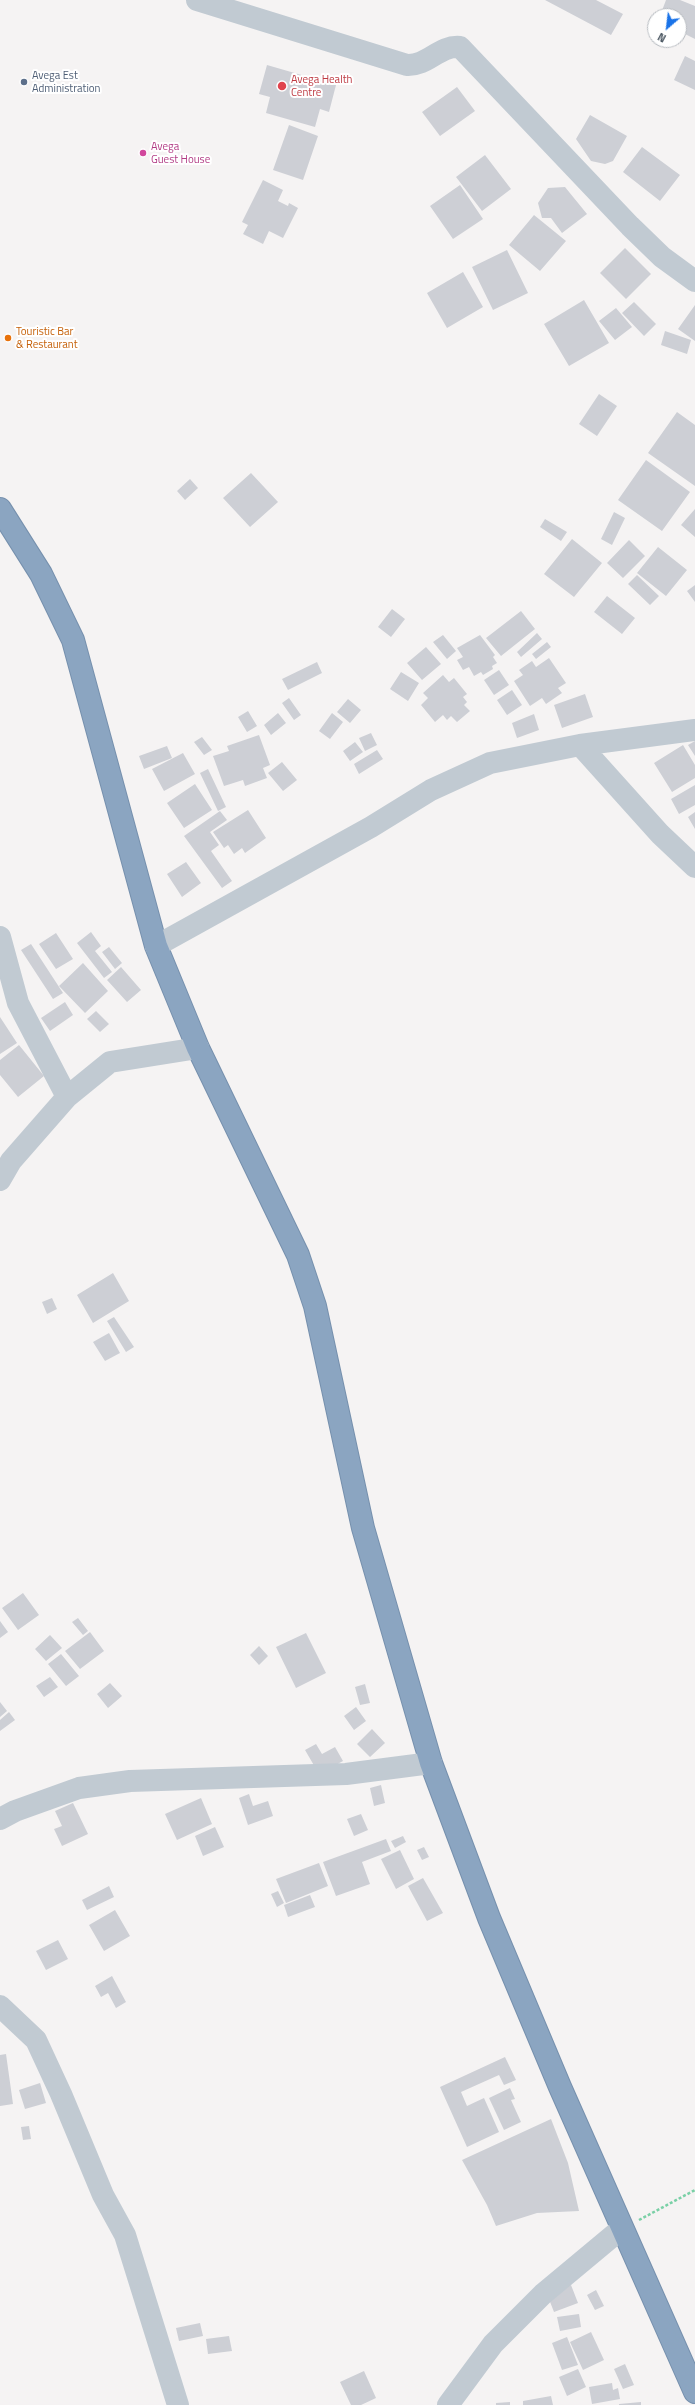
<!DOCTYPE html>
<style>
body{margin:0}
#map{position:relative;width:695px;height:2405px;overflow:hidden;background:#f5f3f3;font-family:"Titillium Web",sans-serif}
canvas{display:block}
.north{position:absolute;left:647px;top:8px;width:40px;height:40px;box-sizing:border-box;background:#fff;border:1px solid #b7bbc0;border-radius:50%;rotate:208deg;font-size:11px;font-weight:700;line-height:16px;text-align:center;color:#4a5661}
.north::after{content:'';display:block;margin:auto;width:14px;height:18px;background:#1a73e8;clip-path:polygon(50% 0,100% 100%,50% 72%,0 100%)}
</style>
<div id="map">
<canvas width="695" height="2405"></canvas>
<div class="north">N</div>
</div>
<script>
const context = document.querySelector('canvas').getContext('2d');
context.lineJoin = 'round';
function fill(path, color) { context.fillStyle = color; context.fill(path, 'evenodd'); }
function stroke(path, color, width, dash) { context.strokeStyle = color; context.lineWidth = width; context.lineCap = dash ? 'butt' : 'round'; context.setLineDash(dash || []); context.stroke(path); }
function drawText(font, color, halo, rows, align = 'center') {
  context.font = font + ' "Titillium Web",sans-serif'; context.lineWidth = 4; context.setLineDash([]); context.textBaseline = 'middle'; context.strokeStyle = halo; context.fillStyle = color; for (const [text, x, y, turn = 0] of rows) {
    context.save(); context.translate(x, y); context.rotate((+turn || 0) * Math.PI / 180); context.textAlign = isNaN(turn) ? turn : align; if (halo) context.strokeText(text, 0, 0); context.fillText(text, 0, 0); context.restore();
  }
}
const building = new Path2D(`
 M 545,0 L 596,0 L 623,14 L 611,35 Z
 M 666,0 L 680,0 L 695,6 L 695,39 L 679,31 L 679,16 L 660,16 Z
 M 685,56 L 695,61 L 695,90 L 674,80 Z
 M 267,65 L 336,85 L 329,112 L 320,109 L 315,127 L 266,113 L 270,97 L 259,94 Z
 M 457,87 L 475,111 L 440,136 L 422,112 Z
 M 590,115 L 627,136 L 613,161 L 605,164 L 591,161 L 576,139 Z
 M 289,125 L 318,136 L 303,180 L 273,170 Z
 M 642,147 L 680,175 L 660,201 L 623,172 Z
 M 485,155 L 511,189 L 482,211 L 456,177 Z
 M 263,180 L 283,190 L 278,201 L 288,206 L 289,203 L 298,208 L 283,238 L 269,231 L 263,244 L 243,234 L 248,225 L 242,222 Z
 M 460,185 L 483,219 L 453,239 L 430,206 Z
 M 565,187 L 587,214 L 562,233 L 551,218 L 542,218 L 538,203 L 548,188 Z
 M 534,215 L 566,241 L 540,271 L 509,245 Z
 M 625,248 L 651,274 L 626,299 L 600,273 Z
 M 507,250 L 528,293 L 493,310 L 472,267 Z
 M 463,272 L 483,307 L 447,328 L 427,293 Z
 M 584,300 L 609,343 L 569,366 L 544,324 Z
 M 634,302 L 656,324 L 644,336 L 622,313 Z
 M 695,305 L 695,341 L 678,329 Z
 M 616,308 L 632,327 L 615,340 L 599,321 Z
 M 665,331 L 691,340 L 687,354 L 661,345 Z
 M 599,394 L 617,406 L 597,436 L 579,424 Z
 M 677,412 L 695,425 L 695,486 L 648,453 Z
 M 646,460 L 690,492 L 662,531 L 618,500 Z
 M 251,473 L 278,502 L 250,527 L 223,498 Z
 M 190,479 L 198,488 L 185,500 L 177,491 Z
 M 695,509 L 695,537 L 681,525 Z
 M 614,512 L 625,518 L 612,545 L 601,539 Z
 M 545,519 L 567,532 L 561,541 L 540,527 Z
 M 572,539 L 602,563 L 574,597 L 544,574 Z
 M 629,540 L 645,556 L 623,578 L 607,563 Z
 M 658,547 L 687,570 L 666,596 L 637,573 Z
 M 637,575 L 659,596 L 650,605 L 628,584 Z
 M 695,585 L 695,602 L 687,591 Z
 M 607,596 L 635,618 L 622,634 L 594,612 Z
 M 392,609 L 405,619 L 391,637 L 378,627 Z
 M 521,611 L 535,629 L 501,656 L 486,638 Z
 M 537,633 L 542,639 L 521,657 L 517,652 Z
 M 443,635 L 456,651 L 447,659 L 433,642 Z
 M 480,635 L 495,655 L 493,657 L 497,663 L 492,666 L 493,669 L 483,675 L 481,672 L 474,676 L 469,667 L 463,670 L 457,660 L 463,657 L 457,648 Z
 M 547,642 L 551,647 L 536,659 L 532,654 Z
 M 426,647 L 441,664 L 422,680 L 407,663 Z
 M 549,658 L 566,683 L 558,688 L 562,693 L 546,704 L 542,698 L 530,706 L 514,681 L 523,675 L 519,670 L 532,661 L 536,667 Z
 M 317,662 L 322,673 L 288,690 L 282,679 Z
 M 499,670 L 509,685 L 494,695 L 484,680 Z
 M 401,672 L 419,683 L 408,701 L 390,689 Z
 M 443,675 L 449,682 L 454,678 L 467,694 L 463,697 L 467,702 L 464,705 L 470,711 L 457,722 L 451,716 L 447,720 L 443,715 L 435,722 L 421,705 L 428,698 L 423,693 Z
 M 512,690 L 522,705 L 507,715 L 497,700 Z
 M 585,694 L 593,717 L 562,728 L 554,705 Z
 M 289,698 L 301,715 L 294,720 L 282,703 Z
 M 348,699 L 361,710 L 350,723 L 337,712 Z
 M 248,711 L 257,726 L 247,732 L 238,717 Z
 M 278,713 L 286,723 L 271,735 L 264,725 Z
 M 332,713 L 343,722 L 330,739 L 319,731 Z
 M 534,714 L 539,730 L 517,738 L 512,723 Z
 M 371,733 L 377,745 L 365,751 L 359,738 Z
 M 259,735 L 270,765 L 263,768 L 267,778 L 245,786 L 243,780 L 224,786 L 213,756 L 229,751 L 227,746 Z
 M 202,737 L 212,750 L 204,755 L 194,742 Z
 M 695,741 L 695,756 L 688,745 Z
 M 355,742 L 363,752 L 350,761 L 343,751 Z
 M 683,745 L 695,765 L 695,778 L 672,792 L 654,763 Z
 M 167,746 L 172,758 L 144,769 L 139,756 Z
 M 377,750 L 383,759 L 359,774 L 354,764 Z
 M 183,753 L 195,774 L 164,791 L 152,769 Z
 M 282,762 L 297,780 L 283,791 L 268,773 Z
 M 208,769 L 226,807 L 218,811 L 200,773 Z
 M 195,784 L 212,810 L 184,828 L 167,803 Z
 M 695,785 L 695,805 L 679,814 L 671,799 Z
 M 248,810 L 266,838 L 245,853 L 242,848 L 234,854 L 228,845 L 224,848 L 213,832 Z
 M 220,811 L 227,820 L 210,832 L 219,845 L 211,851 L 232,881 L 222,888 L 184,836 Z
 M 695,812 L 695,829 L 688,817 Z
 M 186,862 L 201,883 L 182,897 L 167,874 Z
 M 91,932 L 101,946 L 95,951 L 112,972 L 104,978 L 77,943 Z
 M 56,933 L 73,959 L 56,969 L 39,944 Z
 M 31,944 L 63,993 L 53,999 L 21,950 Z
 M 109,947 L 122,963 L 115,969 L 102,952 Z
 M 83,963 L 108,991 L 85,1013 L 59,986 Z
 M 121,967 L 141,990 L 127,1002 L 107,980 Z
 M 65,1002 L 73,1015 L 50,1031 L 41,1018 Z
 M 96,1011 L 109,1024 L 100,1032 L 87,1019 Z
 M 0,1017 L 17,1043 L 0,1054 Z
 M 19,1045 L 44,1076 L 18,1097 L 0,1075 L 0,1060 Z
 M 113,1273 L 129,1301 L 93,1323 L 77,1295 Z
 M 52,1298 L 57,1309 L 47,1314 L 42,1302 Z
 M 114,1317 L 134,1347 L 126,1352 L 107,1321 Z
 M 109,1333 L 120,1353 L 105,1361 L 93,1342 Z
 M 23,1593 L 39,1615 L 18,1630 L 2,1608 Z
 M 78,1618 L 88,1631 L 83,1635 L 72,1622 Z
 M 0,1621 L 8,1632 L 0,1638 Z
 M 90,1632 L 104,1651 L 80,1669 L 65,1651 Z
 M 306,1633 L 326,1673 L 296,1688 L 276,1647 Z
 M 50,1635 L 62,1648 L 46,1661 L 35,1649 Z
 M 259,1646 L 268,1656 L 259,1665 L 250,1655 Z
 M 61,1654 L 79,1676 L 66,1686 L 48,1664 Z
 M 50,1677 L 58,1687 L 44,1697 L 36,1686 Z
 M 110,1683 L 122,1696 L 108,1708 L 97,1694 Z
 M 365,1684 L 370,1703 L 360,1705 L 355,1687 Z
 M 0,1702 L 7,1711 L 0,1717 Z
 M 356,1707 L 366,1721 L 354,1730 L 344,1716 Z
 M 9,1712 L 15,1720 L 0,1731 L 0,1720 Z
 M 372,1729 L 385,1743 L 370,1757 L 357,1744 Z
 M 316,1744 L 322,1754 L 335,1747 L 343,1761 L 319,1774 L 305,1750 Z
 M 381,1785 L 385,1803 L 374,1806 L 370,1788 Z
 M 249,1794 L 253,1806 L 268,1801 L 273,1816 L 248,1825 L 239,1798 Z
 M 201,1798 L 212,1824 L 177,1840 L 165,1814 Z
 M 73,1803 L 88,1834 L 62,1846 L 54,1829 L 62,1826 L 55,1811 Z
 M 361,1814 L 368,1830 L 354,1836 L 347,1819 Z
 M 215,1827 L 224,1847 L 203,1856 L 195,1836 Z
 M 403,1836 L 406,1842 L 395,1848 L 391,1841 Z
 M 386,1839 L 391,1851 L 362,1862 L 370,1884 L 336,1896 L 323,1862 Z
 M 424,1847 L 429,1857 L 422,1860 L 417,1850 Z
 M 400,1850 L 414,1879 L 396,1889 L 381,1859 Z
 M 319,1863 L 328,1886 L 286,1903 L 276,1879 Z
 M 423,1878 L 443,1913 L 427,1921 L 408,1886 Z
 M 109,1886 L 114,1897 L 87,1910 L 82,1900 Z
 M 278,1891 L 284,1903 L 277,1907 L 271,1894 Z
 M 310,1895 L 315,1907 L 288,1917 L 284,1905 Z
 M 115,1910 L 130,1936 L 104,1951 L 89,1925 Z
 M 58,1940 L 68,1959 L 46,1970 L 36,1951 Z
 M 112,1976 L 126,2002 L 116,2008 L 108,1993 L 101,1997 L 95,1986 Z
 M 6,2054 L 13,2104 L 0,2106 L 0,2055 Z
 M 505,2057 L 516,2080 L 504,2085 L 499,2075 L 461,2092 L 467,2106 L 484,2098 L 499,2132 L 467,2147 L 440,2087 Z
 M 40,2083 L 46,2103 L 25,2109 L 19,2090 Z
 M 510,2088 L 515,2099 L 511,2100 L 521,2122 L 504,2130 L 489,2098 Z
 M 551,2119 L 568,2163 L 579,2211 L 537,2213 L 496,2226 L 487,2205 L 462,2160 Z
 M 29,2126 L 31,2139 L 23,2140 L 21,2127 Z
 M 571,2285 L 578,2303 L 554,2312 L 547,2294 Z
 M 596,2290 L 604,2306 L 595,2310 L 587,2295 Z
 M 579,2314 L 581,2327 L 560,2331 L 557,2317 Z
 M 200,2323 L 203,2336 L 179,2341 L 176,2328 Z
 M 591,2332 L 604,2360 L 583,2370 L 570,2342 Z
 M 229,2336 L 232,2351 L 208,2354 L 206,2339 Z
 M 567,2337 L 578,2365 L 562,2370 L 552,2343 Z
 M 625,2364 L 634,2385 L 623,2389 L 614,2369 Z
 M 578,2369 L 586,2387 L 567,2396 L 559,2377 Z
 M 364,2371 L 376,2398 L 361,2405 L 351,2405 L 340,2382 Z
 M 612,2383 L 613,2390 L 618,2388 L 620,2399 L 592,2404 L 589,2387 Z
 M 551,2396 L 553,2405 L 523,2405 L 523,2401 Z
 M 510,2402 L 510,2405 L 496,2405 L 496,2403 Z
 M 641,2402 L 641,2405 L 619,2405 L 619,2404 Z`);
const path = new Path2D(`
 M 639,2220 L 695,2190`);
const minor = new Path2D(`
 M 197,0 L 407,65 C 428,66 439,45 460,47 L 630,226 L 662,257 L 695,281
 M 580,745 L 660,834 L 695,867
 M 0,937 L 18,1003 L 67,1097
 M 156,946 L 371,827 L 431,790 L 490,763 L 580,745 L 695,730
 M 0,1180 L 11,1161 L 67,1097 L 110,1062 L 198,1048
 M 0,1819 L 15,1811 L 79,1788 L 130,1781 L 346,1774 L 431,1763
 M 0,2006 L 36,2040 L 61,2094 L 103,2195 L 125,2235 L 178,2405
 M 448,2405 L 493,2344 L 543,2294 L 621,2229`);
const highway = new Path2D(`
 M 0,509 L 41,574 L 73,640 L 156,946 L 198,1048 L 298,1255 L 315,1306 L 363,1528 L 431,1763 L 489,1918 L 560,2087 L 695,2392`);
const markers = [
 [24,82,4,"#5c6f8a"],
 [282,86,5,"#e0444e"],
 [143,153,4,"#d1479c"],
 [8,338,4,"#e8710a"]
];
const serviceNames = [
 ["Avega Est",32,76],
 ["Administration",32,89]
];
const healthNames = [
 ["Avega Health",291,80],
 ["Centre",291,93]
];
const hotelNames = [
 ["Avega",151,147],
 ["Guest House",151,160]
];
const foodNames = [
 ["Touristic Bar",16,332],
 ["& Restaurant",16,345]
];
fill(building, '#cdcfd5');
stroke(highway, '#7690ad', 24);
stroke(path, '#7ad0a6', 2.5, [3, 2]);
stroke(minor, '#c1cad2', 22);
stroke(highway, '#8ba5c1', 22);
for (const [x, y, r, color] of markers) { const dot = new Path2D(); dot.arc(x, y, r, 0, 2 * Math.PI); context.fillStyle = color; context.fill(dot); stroke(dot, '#fff', 1.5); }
drawText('11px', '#4e5e75', '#fff', serviceNames, 'left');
drawText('11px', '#be3a42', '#fff', healthNames, 'left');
drawText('11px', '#b23c85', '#fff', hotelNames, 'left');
drawText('11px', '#c56008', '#fff', foodNames, 'left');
</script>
